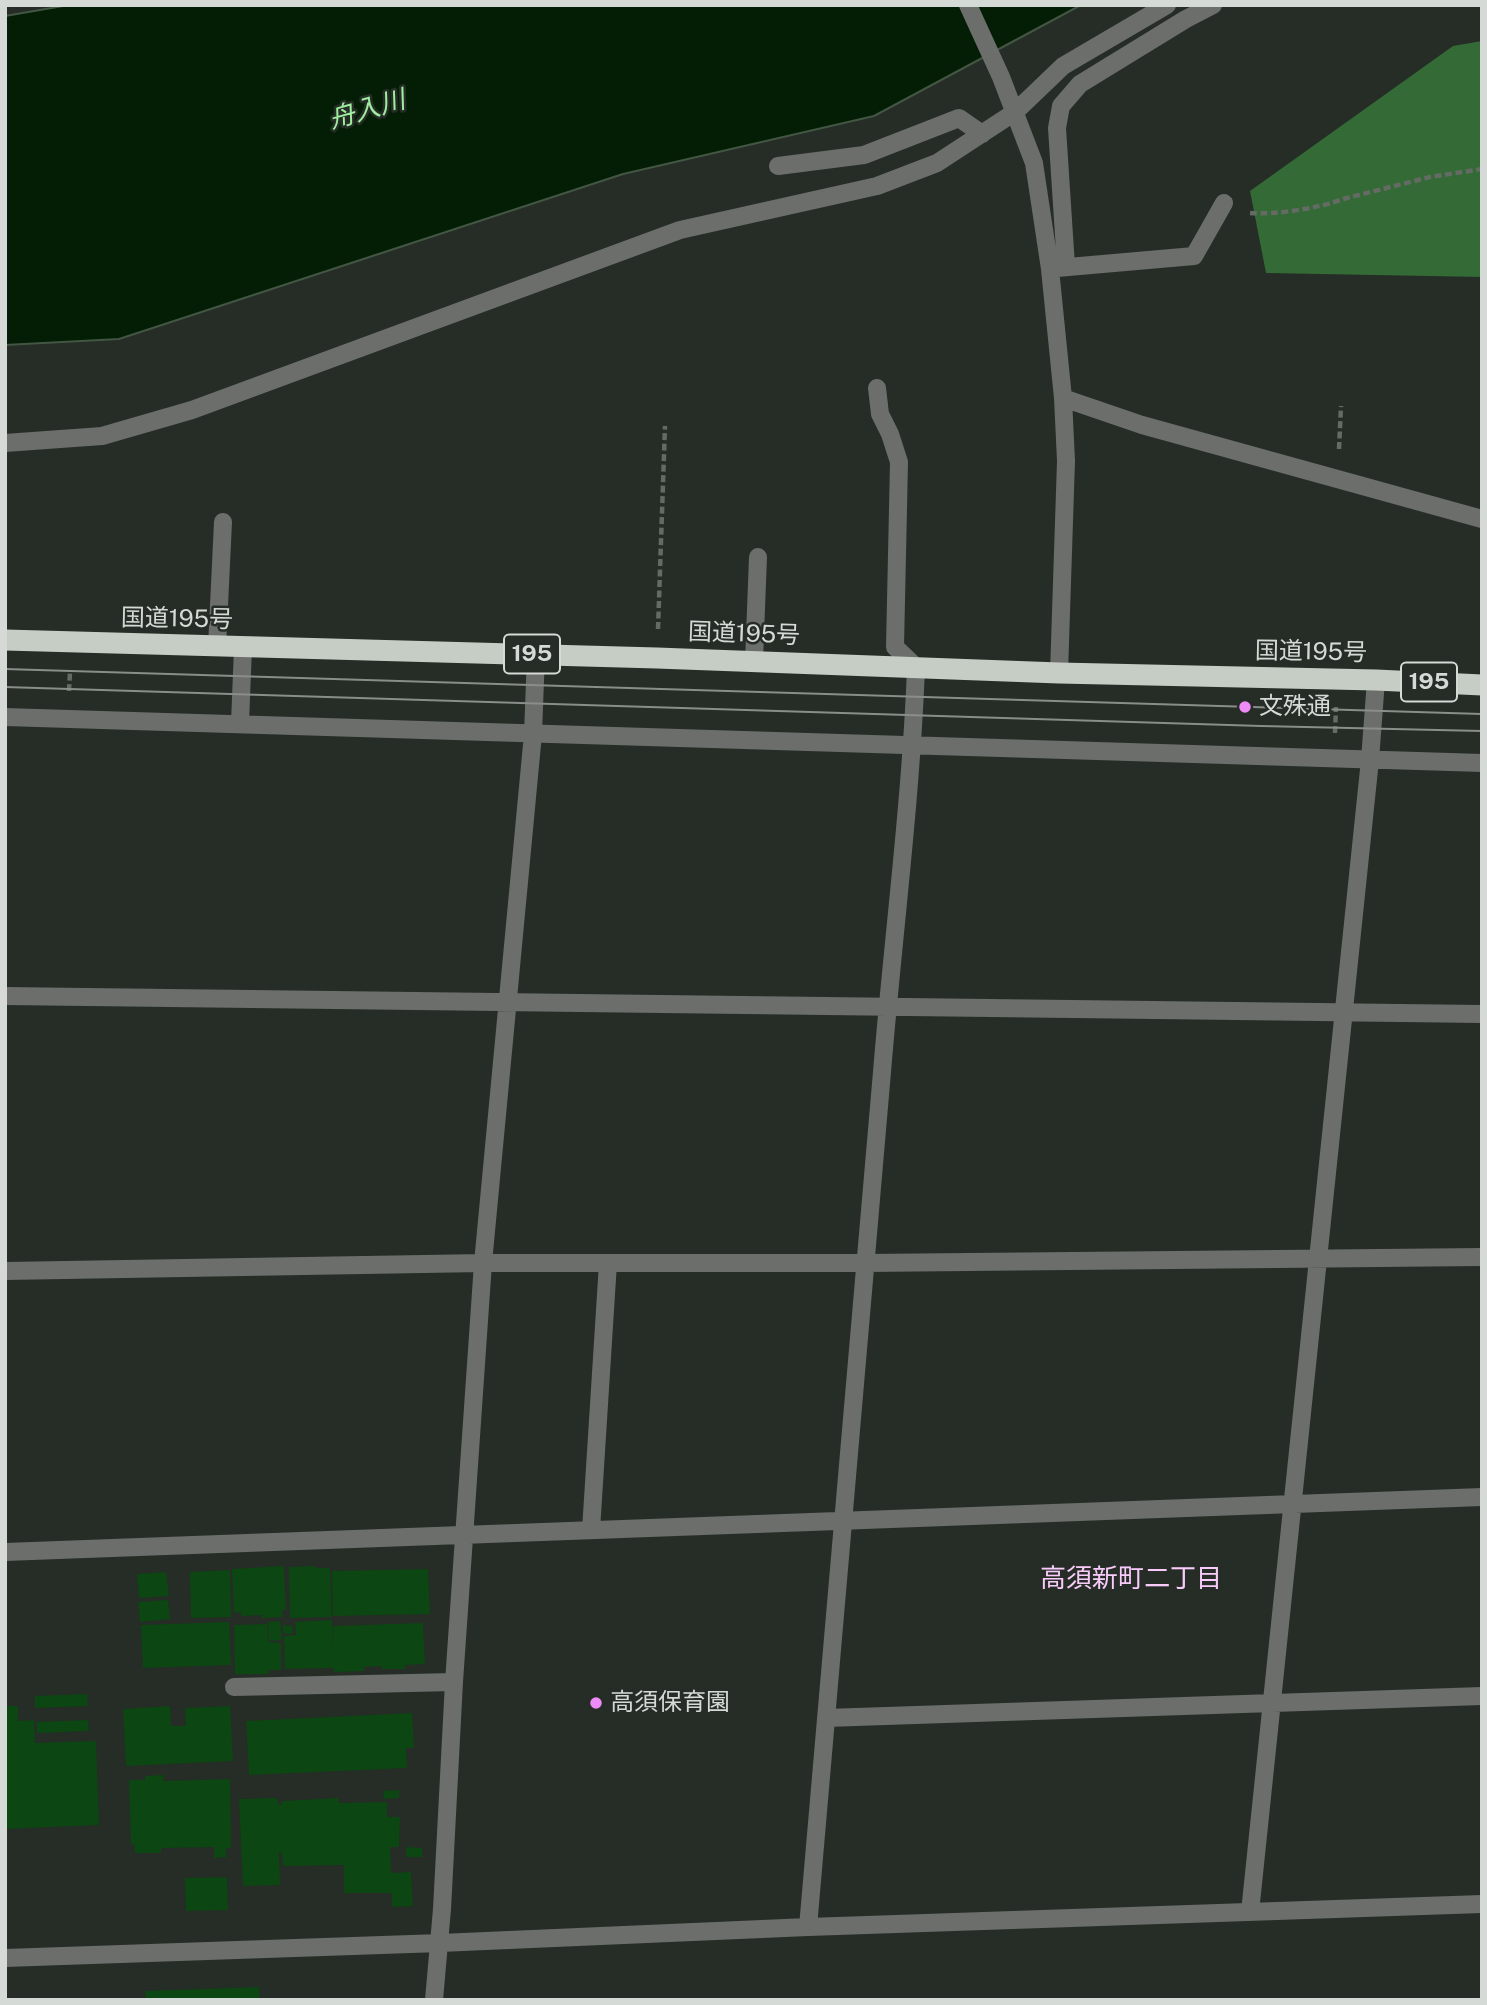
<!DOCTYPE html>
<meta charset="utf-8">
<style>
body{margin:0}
#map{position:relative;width:1487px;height:2005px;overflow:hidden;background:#262c26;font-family:"Public Sans",sans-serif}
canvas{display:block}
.frame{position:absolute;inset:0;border:7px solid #d6dad6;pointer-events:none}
</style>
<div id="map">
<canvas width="1487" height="2005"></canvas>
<div class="frame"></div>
</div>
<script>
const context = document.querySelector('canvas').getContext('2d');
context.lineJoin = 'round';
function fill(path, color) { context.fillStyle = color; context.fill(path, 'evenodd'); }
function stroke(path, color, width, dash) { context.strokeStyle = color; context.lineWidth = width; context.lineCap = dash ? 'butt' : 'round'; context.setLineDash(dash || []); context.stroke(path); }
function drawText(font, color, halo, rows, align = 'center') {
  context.font = font + ' "Public Sans","Noto Sans JP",sans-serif'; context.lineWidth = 5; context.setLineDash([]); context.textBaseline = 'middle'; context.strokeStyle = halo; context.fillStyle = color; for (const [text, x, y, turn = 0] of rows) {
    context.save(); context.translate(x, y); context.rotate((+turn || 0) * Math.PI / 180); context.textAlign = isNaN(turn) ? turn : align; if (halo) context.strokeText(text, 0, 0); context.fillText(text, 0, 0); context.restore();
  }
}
const forest = new Path2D(`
 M 1482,41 L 1482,277 L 1266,273 L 1250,191 L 1453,46 Z`);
const water = new Path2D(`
 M 69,5 L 1081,5 L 874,116 L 623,174 L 119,339 L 5,345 L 5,16 Z`);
const building = new Path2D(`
 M 284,1566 L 286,1610 L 282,1610 L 283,1617 L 262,1618 L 262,1615 L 241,1616 L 241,1612 L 234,1613 L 232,1569 Z
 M 316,1566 L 316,1568 L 330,1568 L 332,1617 L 290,1618 L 289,1567 Z
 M 428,1569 L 430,1614 L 333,1616 L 332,1571 Z
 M 230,1570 L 231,1617 L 191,1618 L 190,1572 Z
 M 166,1572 L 169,1596 L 139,1598 L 137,1574 Z
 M 168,1600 L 170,1619 L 140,1622 L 138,1602 Z
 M 332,1620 L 333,1655 L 333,1626 L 423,1623 L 425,1664 L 405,1665 L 405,1669 L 382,1669 L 382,1666 L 364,1667 L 364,1671 L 334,1672 L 334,1668 L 285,1669 L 284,1636 L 296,1635 L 295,1622 Z
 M 280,1621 L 282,1640 L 269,1641 L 268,1622 Z
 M 229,1622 L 231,1665 L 143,1668 L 141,1625 Z
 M 267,1624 L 268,1642 L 281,1643 L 281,1670 L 268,1670 L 269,1674 L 235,1674 L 234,1625 Z
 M 283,1625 L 293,1626 L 292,1634 L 283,1633 Z
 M 87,1694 L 88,1706 L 35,1708 L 35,1696 Z
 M 5,1706 L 18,1706 L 18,1721 L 34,1720 L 35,1743 L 96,1741 L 99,1825 L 5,1829 Z
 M 170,1706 L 171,1726 L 186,1726 L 185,1708 L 230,1706 L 233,1761 L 126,1766 L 123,1709 Z
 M 412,1713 L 414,1748 L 406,1748 L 407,1768 L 249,1775 L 246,1721 Z
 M 88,1720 L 89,1731 L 37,1733 L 37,1722 Z
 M 164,1775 L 163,1781 L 230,1779 L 231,1848 L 226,1848 L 227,1857 L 214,1858 L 214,1847 L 161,1848 L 161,1853 L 135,1853 L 134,1844 L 131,1844 L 129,1780 L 145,1780 L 145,1776 Z
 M 399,1790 L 399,1798 L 384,1799 L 383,1791 Z
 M 277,1798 L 278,1805 L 281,1805 L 282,1801 L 338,1798 L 339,1803 L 387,1802 L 387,1817 L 400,1817 L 399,1847 L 390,1847 L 391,1873 L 411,1872 L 413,1906 L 392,1907 L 392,1893 L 344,1893 L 344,1865 L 283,1866 L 282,1853 L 279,1852 L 280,1885 L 243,1886 L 239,1799 Z
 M 406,1847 L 422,1848 L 422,1857 L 406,1857 Z
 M 227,1877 L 228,1910 L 186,1911 L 185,1878 Z
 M 259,1987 L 260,2000 L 146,2000 L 145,1991 Z`);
const path = new Path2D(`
 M 1250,213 C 1275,215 1320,208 1343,199 L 1430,177 L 1482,169
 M 1339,449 L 1341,406
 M 658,629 L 665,426
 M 69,691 L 70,672
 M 1335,733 L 1336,707`);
const minor = new Path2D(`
 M 968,5 L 1001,77 L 1034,163 L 1050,269 L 1063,398 L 1066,461 L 1059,673
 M 778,166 L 864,155 L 959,118 L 982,134
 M 1066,266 L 1057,128 L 1061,106 L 1080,84 L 1186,19 L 1213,5
 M 1057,268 L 1194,256 L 1224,203
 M 1063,398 L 1142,425 L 1482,519
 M 5,443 L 102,436 L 192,410 L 680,230 L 877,186 L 937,163 L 1015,112 L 1063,66 L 1167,5
 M 217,647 L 223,522
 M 754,661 L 758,557
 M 5,717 C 497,731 989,752 1482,763
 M 240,723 L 243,647
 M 5,996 L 1482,1014
 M 5,1271 L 483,1263 L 866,1263 L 1482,1257
 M 591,1530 L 608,1263
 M 5,1552 L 1482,1497
 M 234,1687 L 454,1682
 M 826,1718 L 1482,1696
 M 1250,1912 L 1370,760 L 1376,680
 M 808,1927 C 833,1642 858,1357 882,1072 C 893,937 911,802 916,667 L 895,647 L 899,462 L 890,434 L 880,414 L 877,388
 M 5,1958 L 440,1943 L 808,1927 L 1482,1904
 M 434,2000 L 442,1909 L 454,1682 L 483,1263 L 533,734 L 536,654`);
const highway = new Path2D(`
 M 5,640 L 657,658 L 1059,673 L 1376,680 L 1482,685`);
const tram = new Path2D(`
 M 5,669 L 1482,714
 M 5,687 L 1261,726 L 1482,731`);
const markers = [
 [1245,707,7,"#ef8bf7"],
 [596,1703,7,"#ef8bf7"]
];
const shields = [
 [532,654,56],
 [1429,682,56]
];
const shieldNames = [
 ["195",532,654],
 ["195",1429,682]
];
const streetNames = [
 ["国道195号",177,619,1],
 ["国道195号",744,634,2],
 ["国道195号",1311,652,1]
];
const poiNames = [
 ["文殊通",1259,707],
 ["高須保育園",610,1703]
];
const waterNames = [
 ["舟入川",367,110,-16]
];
const neighbourhoodNames = [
 ["高須新町二丁目",1131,1579]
];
fill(forest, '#336a35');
fill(water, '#031e04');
stroke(water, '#425643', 2);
fill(building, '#0c4612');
stroke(path, '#646a64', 4.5, [7, 3.5]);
stroke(minor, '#6b6e6b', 18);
stroke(highway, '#c5cdc5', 21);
stroke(tram, '#898e89', 2);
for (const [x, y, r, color] of markers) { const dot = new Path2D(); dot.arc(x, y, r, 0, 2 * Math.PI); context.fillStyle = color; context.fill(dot); stroke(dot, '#262c26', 2.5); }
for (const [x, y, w] of shields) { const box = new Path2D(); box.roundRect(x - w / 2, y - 19.5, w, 39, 5); context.fillStyle = '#262c26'; context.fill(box); stroke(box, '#d6dad6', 2); }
drawText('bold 23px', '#d6dad6', null, shieldNames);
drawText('24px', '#d6dad6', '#262c26', streetNames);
drawText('24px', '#d6dad6', '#262c26', poiNames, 'left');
drawText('italic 26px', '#a0eea0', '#262c26', waterNames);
drawText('26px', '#f8cbfa', '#262c26', neighbourhoodNames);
</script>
